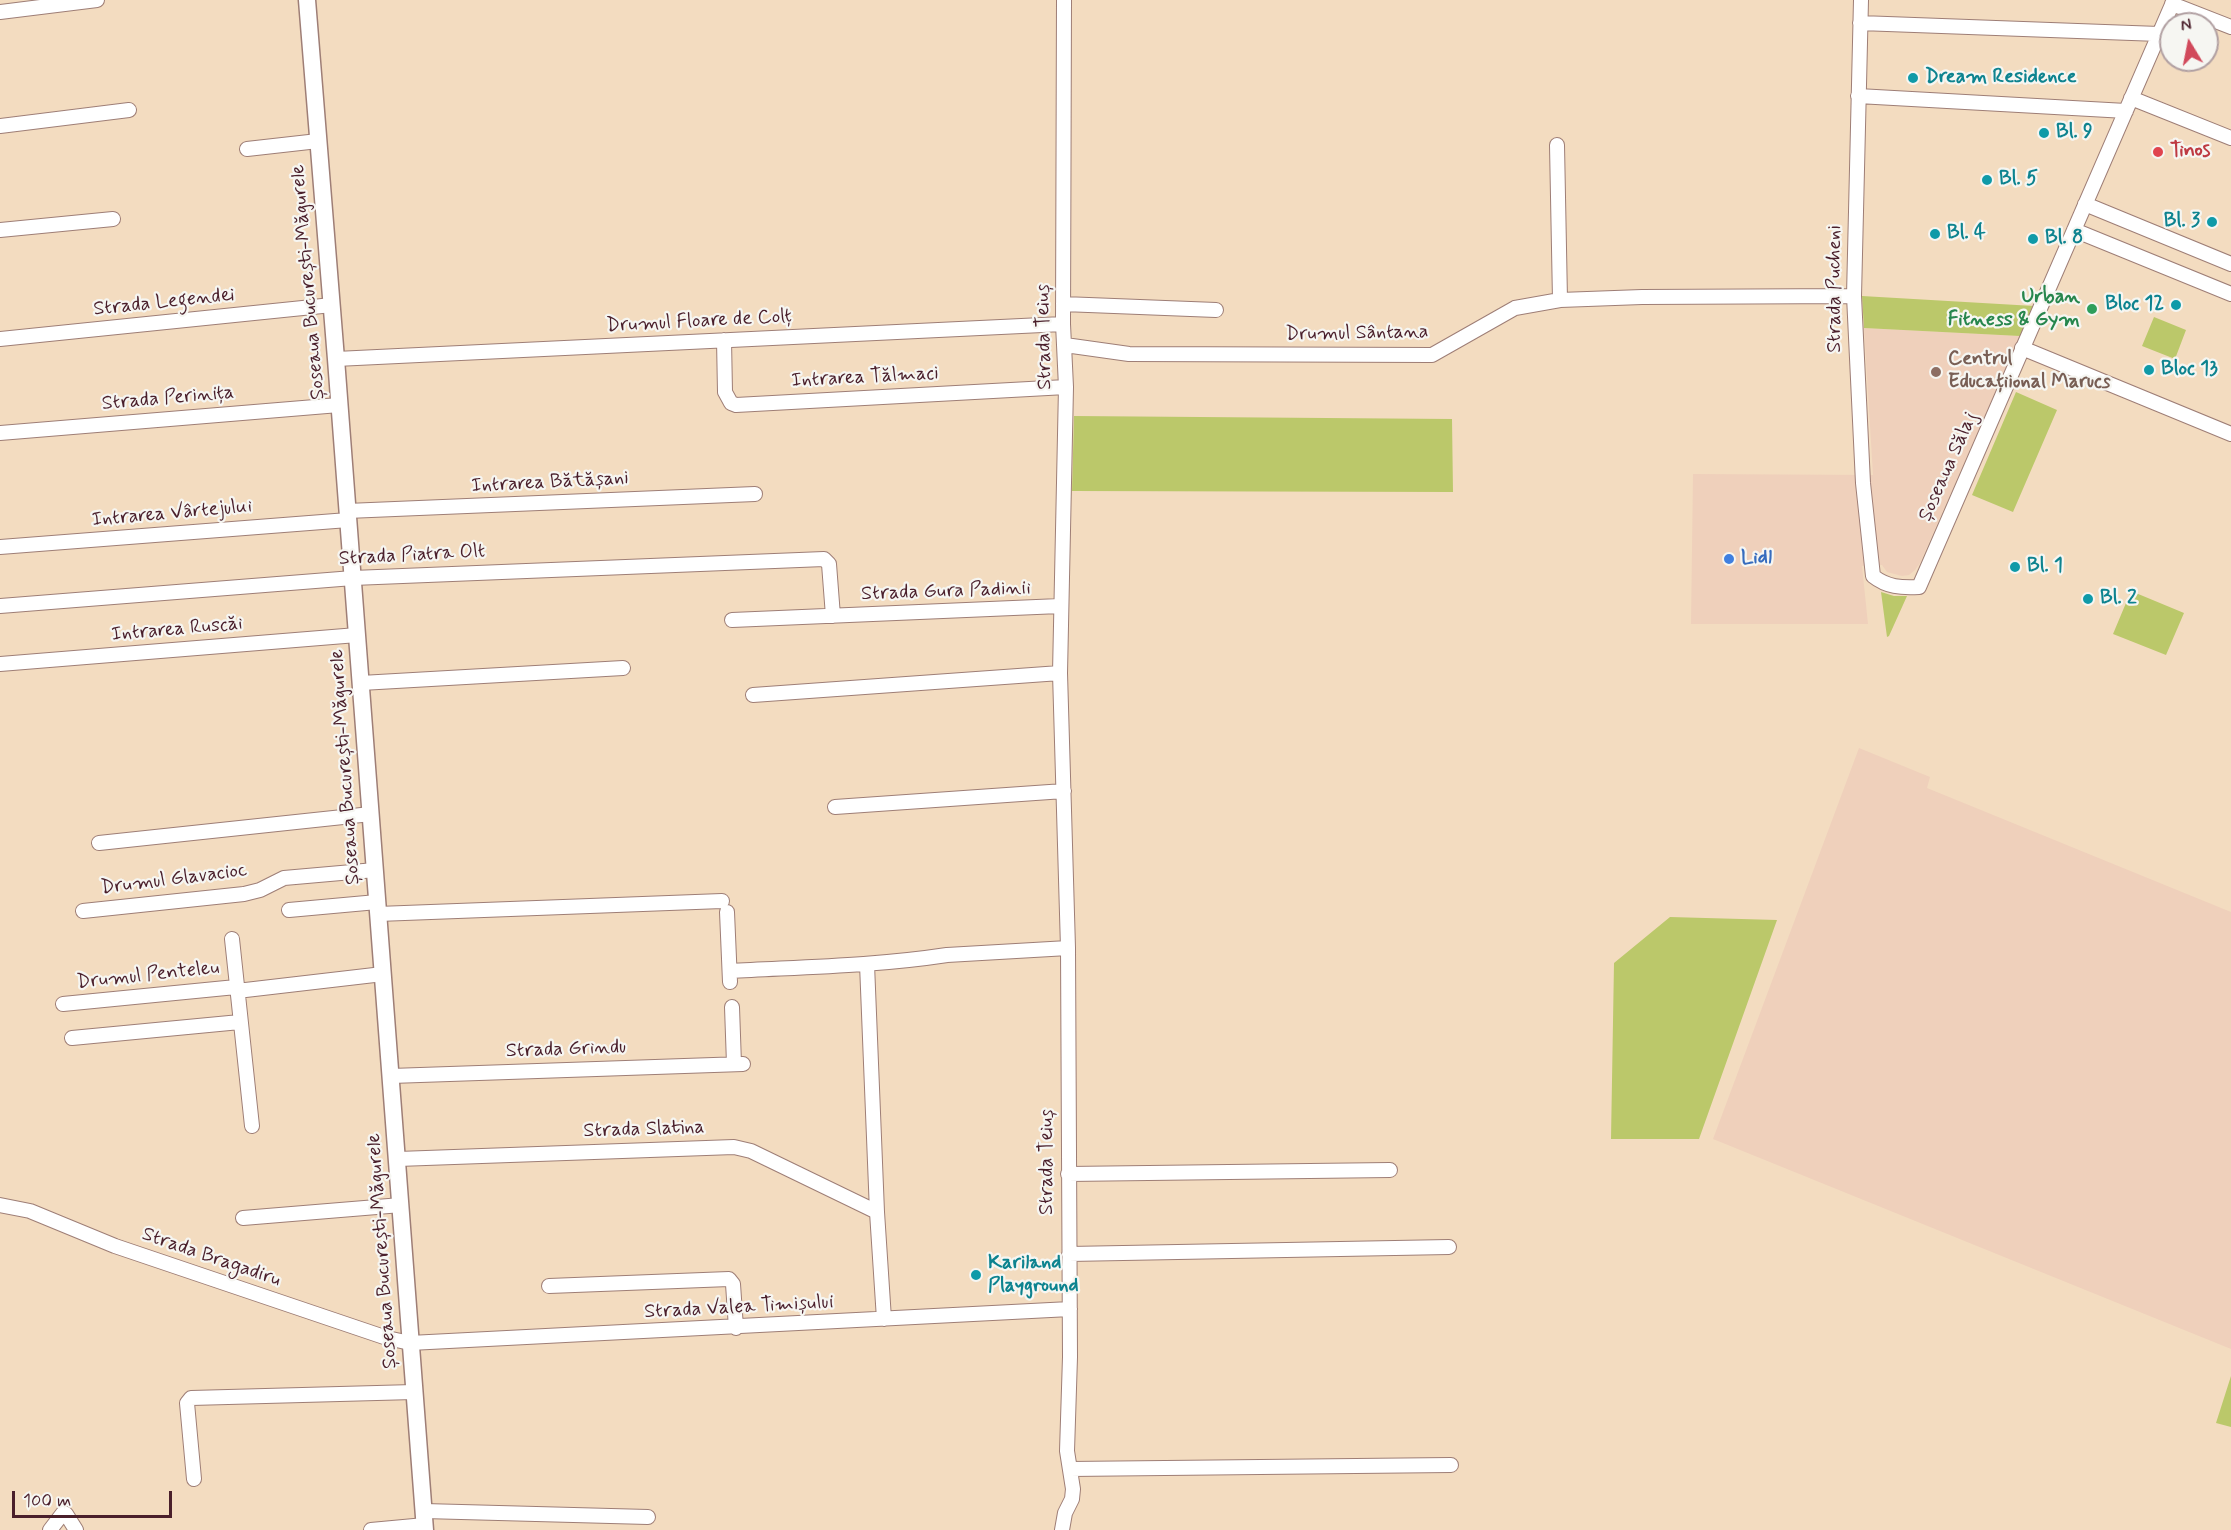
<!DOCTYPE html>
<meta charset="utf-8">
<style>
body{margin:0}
#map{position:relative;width:2231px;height:1530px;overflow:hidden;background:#f3dcc0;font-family:Mynerve,sans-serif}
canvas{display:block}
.north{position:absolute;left:2159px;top:12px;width:60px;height:60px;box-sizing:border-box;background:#f6f6f2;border:2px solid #b1a0a2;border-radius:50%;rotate:350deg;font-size:16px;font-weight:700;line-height:24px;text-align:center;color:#4a1f2b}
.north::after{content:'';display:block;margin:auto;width:21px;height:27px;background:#d1495b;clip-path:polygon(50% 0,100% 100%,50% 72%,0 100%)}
.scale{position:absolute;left:12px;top:1491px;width:160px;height:27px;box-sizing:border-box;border:3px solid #4a1f2b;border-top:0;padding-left:8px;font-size:18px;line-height:21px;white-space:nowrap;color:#4a1f2b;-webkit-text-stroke:4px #f6f6f2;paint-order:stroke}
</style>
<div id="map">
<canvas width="2231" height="1530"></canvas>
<div class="north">N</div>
<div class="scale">100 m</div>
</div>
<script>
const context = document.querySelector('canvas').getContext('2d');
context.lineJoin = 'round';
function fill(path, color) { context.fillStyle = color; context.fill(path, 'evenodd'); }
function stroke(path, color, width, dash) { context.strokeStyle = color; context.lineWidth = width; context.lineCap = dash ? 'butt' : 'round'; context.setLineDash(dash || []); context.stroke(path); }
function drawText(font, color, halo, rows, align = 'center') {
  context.font = font + ' Mynerve,sans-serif'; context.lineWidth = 4.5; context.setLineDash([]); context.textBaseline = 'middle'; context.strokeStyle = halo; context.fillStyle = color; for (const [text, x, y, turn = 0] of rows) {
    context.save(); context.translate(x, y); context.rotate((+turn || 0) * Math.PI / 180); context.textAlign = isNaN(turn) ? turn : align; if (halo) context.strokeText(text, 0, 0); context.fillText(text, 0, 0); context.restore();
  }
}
const built = new Path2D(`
 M 1864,328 L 2020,336 L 1920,563 L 1915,570 L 1909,575 L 1902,576 L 1887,572 L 1882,565 L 1862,566 L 1868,624 L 1691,624 L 1693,474 L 1873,475 Z
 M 1859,748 L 1930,777 L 1927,788 L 2231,912 L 2231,1349 L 1713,1139 Z`);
const green = new Path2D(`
 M 1862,296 L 2034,306 L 2020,336 L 1864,328 Z
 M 2154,317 L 2186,330 L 2175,359 L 2142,346 Z
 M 2016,392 L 2057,410 L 2013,512 L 1972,495 Z
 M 1074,416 L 1452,419 L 1453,492 L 1072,491 Z
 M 2131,591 L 2184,613 L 2166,655 L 2113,634 Z
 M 1881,592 L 1894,596 L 1907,596 L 1889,636 L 1887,637 Z
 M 1670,917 L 1777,920 L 1699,1139 L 1611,1139 L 1614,963 Z
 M 2231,1376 L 2231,1427 L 2216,1423 Z`);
const minor = new Path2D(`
 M 1861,0 L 1854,296 L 1863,483 L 1873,576 C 1887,587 1901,588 1919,587 L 2174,0
 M 2172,4 L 2231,27
 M 0,12 L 97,0
 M 1860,23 L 2159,34
 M 1858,96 L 2126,111
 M 2131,98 L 2231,138
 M 0,126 L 129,110
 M 1557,145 L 1560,300
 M 247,149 L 318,141
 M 2085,204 L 2231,264
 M 0,230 L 113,219
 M 2074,230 L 2231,294
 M 1063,304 L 1216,310
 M 0,339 L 332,305
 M 724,340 L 725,392 L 731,403 L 736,405 L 1066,387
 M 1065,345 L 1129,354 L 1432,355 L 1515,308 L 1560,300 L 1642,297 L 1854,296
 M 2022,348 L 2231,434
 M 336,359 L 1063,324
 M 0,433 L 339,405
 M 347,511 L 755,494
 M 0,547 L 348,520
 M 0,606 L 353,578 L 824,559 L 829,564 L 833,616
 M 732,620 L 1060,606
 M 0,664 L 357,635
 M 361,683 L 623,668
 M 753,695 L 1060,673
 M 835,807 L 1064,791
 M 99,843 L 371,814
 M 289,910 L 377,902
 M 83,911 L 244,894 L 260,890 L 284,878 L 375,870
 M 727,912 L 730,982
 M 378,914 L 722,901
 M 232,939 L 252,1126
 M 867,964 L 877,1212 L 884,1319
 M 730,971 C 802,967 875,966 947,955 L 1068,948
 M 237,991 L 383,974
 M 63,1004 L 236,987
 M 732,1007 L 734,1064
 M 72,1038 L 240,1022
 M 391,1076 L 743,1064
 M 398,1159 L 734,1147 L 751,1151 L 877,1212
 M 1068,1174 L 1390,1170
 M 0,1205 L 30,1211 L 115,1246 L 387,1338 L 410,1343 L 1070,1309
 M 243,1218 L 401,1205
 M 1069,1254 L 1449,1247
 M 549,1286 L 729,1279 L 733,1284 L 736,1328
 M 1070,1469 L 1451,1465
 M 194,1479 L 187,1403 L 191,1398 L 414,1392
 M 424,1511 L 648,1517
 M 50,1530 L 63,1513 L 66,1514 L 76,1530
 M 371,1530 L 425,1525
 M 1062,1530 L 1065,1513 L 1072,1499 L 1073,1489 L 1067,1451 L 1070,1357 L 1068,948 L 1060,673 L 1066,387 L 1063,324 L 1064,0`);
const major = new Path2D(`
 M 307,0 L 336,359 L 425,1530`);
const markers = [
 [1913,78,6,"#0f9aa8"],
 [2044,133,6,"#0f9aa8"],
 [2158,152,6,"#e0444e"],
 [1987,180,6,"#0f9aa8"],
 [2212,222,6,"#0f9aa8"],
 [1935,234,6,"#0f9aa8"],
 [2033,239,6,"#0f9aa8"],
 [2176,305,6,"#0f9aa8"],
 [2092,309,6,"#2e9e5b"],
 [2149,370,6,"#0f9aa8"],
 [1936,372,6,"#8d6e63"],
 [1729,559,6,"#3f7fe0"],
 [2015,567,6,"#0f9aa8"],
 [2088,599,6,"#0f9aa8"],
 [976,1275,6,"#0f9aa8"]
];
const cultureNames = [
 ["Dream Residence",1925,78],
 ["Bl. 9",2056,133],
 ["Bl. 5",1999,180],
 ["Bl. 3",2200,222,"right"],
 ["Bl. 4",1947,234],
 ["Bl. 8",2045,239],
 ["Bloc 12",2164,305,"right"],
 ["Bloc 13",2161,370],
 ["Bl. 1",2027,567],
 ["Bl. 2",2100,599],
 ["Kariland",988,1264],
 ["Playground",988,1287]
];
const healthNames = [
 ["Tinos",2170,152]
];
const streetNames = [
 ["Șoseaua București-Măgurele",309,282,-95],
 ["Strada Pucheni",1836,289,-90],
 ["Strada Legendei",164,303,-6],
 ["Drumul Floare de Colț",699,322,-3],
 ["Drumul Sântana",1357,334,-1],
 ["Strada Teiuș",1045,337,-91],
 ["Intrarea Tălmaci",865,378,-3],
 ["Strada Perinița",168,399,-5],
 ["Șoseaua Sălaj",1949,467,-66],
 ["Intrarea Bătășani",550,483,-3],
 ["Intrarea Vârtejului",172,514,-5],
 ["Strada Piatra Olt",412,556,-3],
 ["Strada Gura Padinii",946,592,-2],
 ["Intrarea Ruscăi",177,630,-5],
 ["Șoseaua București-Măgurele",346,767,-94],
 ["Drumul Glavacioc",174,880,-7],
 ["Drumul Penteleu",148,976,-6],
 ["Strada Grindu",566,1050,-2],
 ["Strada Slatina",644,1130,-2],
 ["Strada Teiuș",1048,1162,-90],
 ["Șoseaua București-Măgurele",383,1251,-94],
 ["Strada Bragadiru",211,1258,19],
 ["Strada Valea Timișului",739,1308,-3]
];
const leisureNames = [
 ["Urban",2080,298],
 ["Fitness & Gym",2080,321]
];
const educationNames = [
 ["Centrul",1948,360],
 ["Educațiional Marucs",1948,383]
];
const shopNames = [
 ["Lidl",1741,559]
];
fill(built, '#efd0bb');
fill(green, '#bbc86a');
stroke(minor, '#9e7e76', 16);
stroke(major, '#9e7e76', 19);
stroke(minor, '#fff', 14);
stroke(major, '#fff', 16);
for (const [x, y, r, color] of markers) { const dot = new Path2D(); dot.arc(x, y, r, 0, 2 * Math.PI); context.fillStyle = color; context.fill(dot); stroke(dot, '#f6f6f2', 2); }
drawText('bold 20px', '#0d838f', '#f6f6f2', cultureNames, 'left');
drawText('bold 20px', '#be3a42', '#f6f6f2', healthNames, 'left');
drawText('20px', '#4a1f2b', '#f6f6f2', streetNames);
drawText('bold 20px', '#27864d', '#f6f6f2', leisureNames, 'right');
drawText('bold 20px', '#785e54', '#f6f6f2', educationNames, 'left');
drawText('bold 20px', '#366cbe', '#f6f6f2', shopNames, 'left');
</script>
